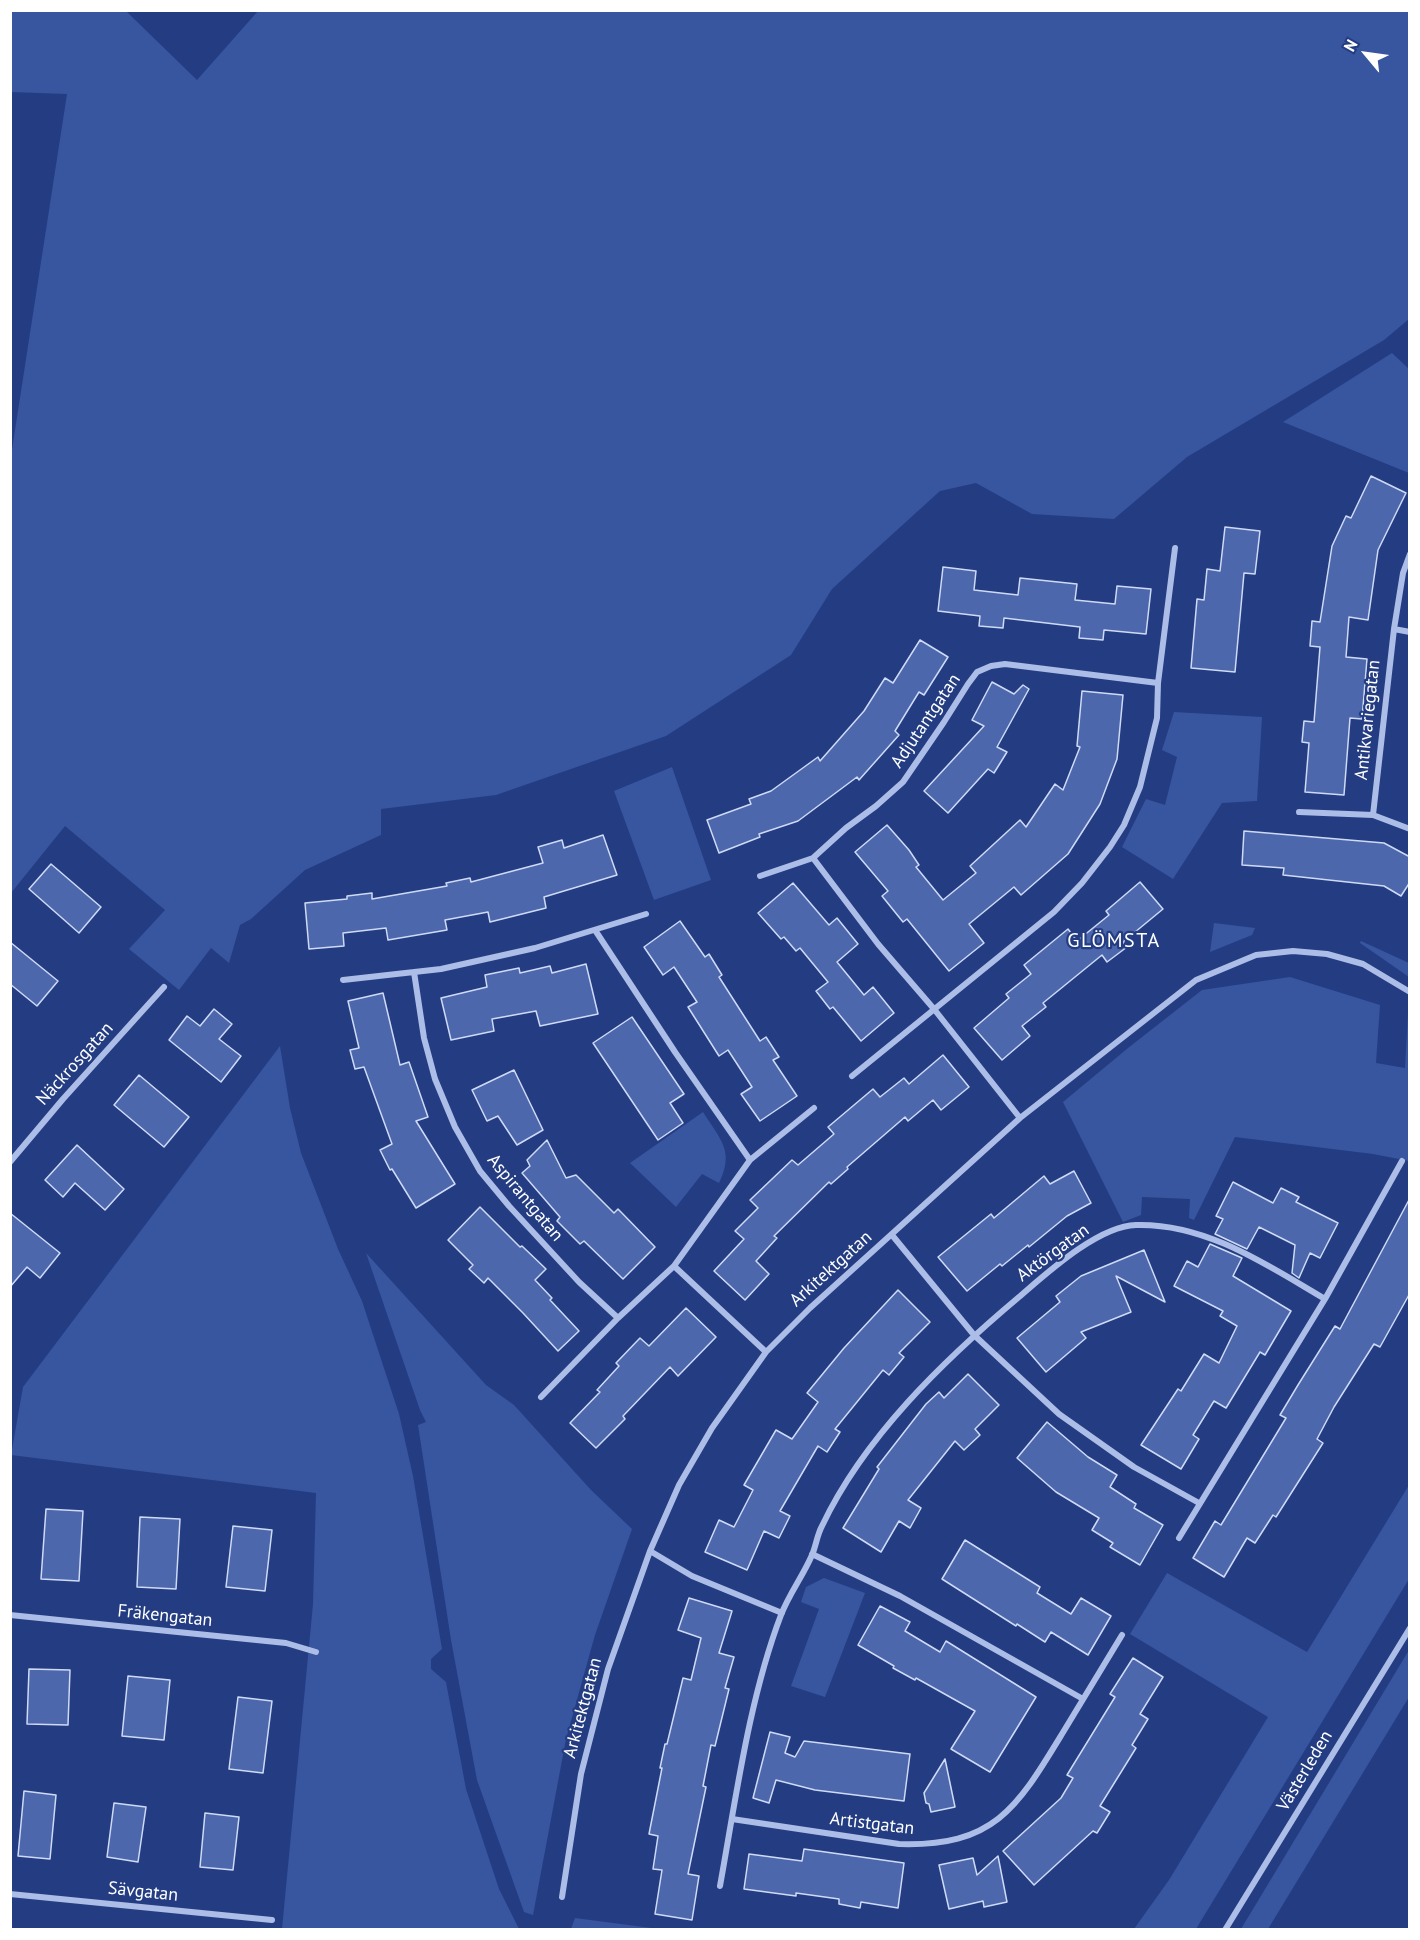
<!DOCTYPE html>
<meta charset="utf-8">
<style>
body{margin:0}
#map{position:relative;width:1420px;height:1940px;overflow:hidden;background:#243d82;font-family:"PT Sans",sans-serif}
canvas{display:block}
.frame{position:absolute;inset:0;border:12px solid #fff;pointer-events:none}
.north{position:absolute;left:1336px;top:24px;width:60px;height:60px;-webkit-text-stroke:4px #243d82;paint-order:stroke;rotate:299deg;font-size:16px;font-weight:700;line-height:24px;text-align:center;color:#fff}
.north::after{content:'';display:block;margin:auto;width:21px;height:27px;background:#fff;clip-path:polygon(50% 0,100% 100%,50% 72%,0 100%)}
</style>
<div id="map">
<canvas width="1420" height="1940"></canvas>
<div class="frame"></div>
<div class="north">N</div>
</div>
<script>
const context = document.querySelector('canvas').getContext('2d');
context.lineJoin = 'round';
function fill(path, color) { context.fillStyle = color; context.fill(path, 'evenodd'); }
function stroke(path, color, width, dash) { context.strokeStyle = color; context.lineWidth = width; context.lineCap = dash ? 'butt' : 'round'; context.setLineDash(dash || []); context.stroke(path); }
function drawText(font, color, halo, rows, align = 'center') {
  context.font = font + ' "PT Sans",sans-serif'; context.lineWidth = 4.5; context.setLineDash([]); context.textBaseline = 'middle'; context.strokeStyle = halo; context.fillStyle = color; for (const [text, x, y, turn = 0] of rows) {
    context.save(); context.translate(x, y); context.rotate((+turn || 0) * Math.PI / 180); context.textAlign = isNaN(turn) ? turn : align; if (halo) context.strokeText(text, 0, 0); context.fillText(text, 0, 0); context.restore();
  }
}
const green = new Path2D(`
 M 11,10 L 126,11 L 197,80 L 258,11 L 1409,11 L 1409,319 L 1384,340 L 1187,457 L 1114,519 L 1032,514 L 976,483 L 940,491 L 832,589 L 791,655 L 666,736 L 496,795 L 381,809 L 381,835 L 305,870 L 251,919 L 240,925 L 229,963 L 211,948 L 179,990 L 129,949 L 165,910 L 65,826 L 11,893 L 11,456 L 67,94 L 11,92 Z
 M 1392,353 L 1409,369 L 1409,473 L 1283,422 Z
 M 1174,712 L 1262,717 L 1257,801 L 1222,803 L 1173,879 L 1122,847 L 1146,799 L 1165,805 L 1177,757 L 1162,750 Z
 M 672,767 L 711,880 L 654,900 L 614,791 Z
 M 1214,923 L 1255,928 L 1252,935 L 1210,952 Z
 M 1361,941 L 1409,963 L 1409,977 L 1360,943 Z
 M 1290,977 L 1380,1005 L 1376,1063 L 1405,1068 L 1408,1013 L 1409,1014 L 1409,1161 L 1373,1154 L 1235,1137 L 1194,1220 L 1189,1218 L 1190,1199 L 1142,1197 L 1141,1215 L 1123,1222 L 1063,1102 L 1128,1048 L 1202,990 Z
 M 280,1046 L 290,1108 L 301,1153 L 338,1249 L 362,1301 L 399,1414 L 413,1476 L 442,1649 L 431,1659 L 431,1669 L 446,1682 L 466,1789 L 499,1889 L 519,1929 L 282,1929 L 313,1604 L 316,1493 L 11,1455 L 23,1387 Z
 M 703,1112 C 720,1139 735,1151 719,1183 L 702,1174 L 676,1207 L 630,1163 Z
 M 366,1253 L 486,1385 L 514,1405 L 591,1490 L 632,1529 L 595,1635 L 566,1739 L 533,1915 L 524,1912 L 477,1780 L 451,1640 L 418,1425 L 426,1422 L 420,1410 Z
 M 1409,1485 L 1409,1579 L 1196,1929 L 1134,1929 L 1169,1880 L 1268,1717 L 1130,1634 L 1167,1573 L 1307,1652 Z
 M 824,1578 L 865,1593 L 825,1697 L 791,1686 L 819,1609 L 801,1602 L 806,1587 Z
 M 1409,1650 L 1409,1697 L 1268,1929 L 1241,1929 Z
 M 575,1918 L 659,1929 L 571,1929 Z`);
const building = new Path2D(`
 M 1371,476 L 1406,493 L 1378,550 L 1368,620 L 1349,617 L 1346,657 L 1367,659 L 1362,719 L 1350,718 L 1344,795 L 1305,792 L 1309,743 L 1302,742 L 1304,721 L 1314,722 L 1320,647 L 1310,646 L 1312,621 L 1320,622 L 1332,546 L 1346,516 L 1351,518 Z
 M 1225,527 L 1260,531 L 1255,574 L 1244,573 L 1235,672 L 1191,668 L 1197,599 L 1204,600 L 1207,569 L 1220,571 Z
 M 943,567 L 976,571 L 974,590 L 1018,595 L 1020,578 L 1077,584 L 1075,600 L 1115,604 L 1117,586 L 1151,589 L 1146,634 L 1104,630 L 1103,640 L 1079,638 L 1080,627 L 1004,618 L 1003,628 L 979,626 L 980,616 L 938,611 Z
 M 920,640 L 948,657 L 924,695 L 919,692 L 895,731 L 899,735 L 859,780 L 857,777 L 798,821 L 759,834 L 760,837 L 719,853 L 707,820 L 751,804 L 749,799 L 771,791 L 818,757 L 820,761 L 864,711 L 885,678 L 893,683 Z
 M 992,682 L 1014,694 L 1023,685 L 1029,689 L 997,747 L 1007,752 L 994,773 L 988,769 L 948,813 L 924,791 L 984,726 L 972,720 Z
 M 1082,691 L 1123,695 L 1117,759 L 1100,804 L 1068,854 L 1021,895 L 1014,887 L 969,924 L 984,943 L 949,971 L 907,919 L 903,922 L 882,896 L 888,891 L 855,852 L 887,825 L 909,850 L 919,865 L 916,867 L 943,900 L 976,873 L 970,866 L 1020,820 L 1026,827 L 1055,784 L 1063,790 L 1080,747 L 1077,746 Z
 M 1244,831 L 1384,843 L 1410,857 L 1410,882 L 1401,896 L 1384,886 L 1283,875 L 1284,868 L 1242,865 Z
 M 603,835 L 617,875 L 544,897 L 546,908 L 490,922 L 488,912 L 445,920 L 447,930 L 388,940 L 386,928 L 343,933 L 344,946 L 309,949 L 305,903 L 347,899 L 347,896 L 372,893 L 372,899 L 447,886 L 446,883 L 470,878 L 471,882 L 543,863 L 538,847 L 562,840 L 564,848 Z
 M 51,864 L 101,907 L 79,933 L 29,889 Z
 M 1140,882 L 1163,909 L 1123,942 L 1127,947 L 1107,962 L 1102,955 L 1043,1003 L 1046,1007 L 1022,1026 L 1030,1036 L 1002,1060 L 974,1028 L 1009,998 L 1006,994 L 1031,974 L 1024,965 L 1068,929 L 1077,941 L 1109,915 L 1106,911 Z
 M 793,883 L 829,925 L 837,918 L 858,944 L 837,962 L 864,995 L 873,987 L 894,1013 L 861,1041 L 833,1007 L 830,1009 L 816,991 L 828,982 L 800,948 L 796,951 L 784,937 L 781,939 L 758,913 Z
 M 680,921 L 705,957 L 709,954 L 722,975 L 719,977 L 760,1041 L 766,1037 L 779,1057 L 773,1060 L 797,1096 L 760,1121 L 741,1094 L 752,1087 L 728,1050 L 719,1056 L 688,1007 L 697,1002 L 674,967 L 663,975 L 644,947 Z
 M 10,942 L 58,981 L 37,1006 L 10,984 Z
 M 586,964 L 598,1014 L 540,1026 L 536,1011 L 492,1019 L 494,1031 L 451,1040 L 441,998 L 487,987 L 485,975 L 519,968 L 520,973 L 550,966 L 552,973 Z
 M 383,993 L 400,1065 L 409,1062 L 428,1117 L 416,1121 L 455,1184 L 416,1208 L 392,1169 L 390,1170 L 380,1150 L 392,1144 L 364,1067 L 355,1069 L 350,1050 L 359,1048 L 348,1001 Z
 M 214,1009 L 232,1024 L 219,1039 L 241,1056 L 221,1082 L 169,1040 L 187,1016 L 200,1026 Z
 M 632,1017 L 684,1094 L 670,1103 L 683,1123 L 658,1140 L 593,1043 Z
 M 943,1055 L 969,1087 L 941,1110 L 933,1100 L 908,1121 L 905,1117 L 847,1167 L 848,1169 L 831,1184 L 829,1182 L 774,1236 L 777,1238 L 756,1261 L 769,1274 L 745,1300 L 714,1271 L 744,1239 L 735,1231 L 758,1208 L 750,1200 L 792,1160 L 798,1165 L 834,1134 L 828,1127 L 873,1089 L 880,1097 L 904,1078 L 909,1084 Z
 M 514,1070 L 543,1130 L 517,1145 L 498,1116 L 487,1121 L 472,1090 Z
 M 139,1075 L 189,1117 L 164,1147 L 114,1105 Z
 M 547,1140 L 566,1178 L 576,1175 L 614,1213 L 618,1209 L 655,1247 L 623,1279 L 584,1241 L 580,1244 L 557,1221 L 560,1217 L 522,1173 L 530,1166 L 527,1160 Z
 M 77,1145 L 124,1189 L 105,1210 L 75,1183 L 63,1197 L 45,1180 Z
 M 1074,1171 L 1091,1203 L 1067,1216 L 1029,1247 L 1028,1245 L 1002,1266 L 1000,1264 L 967,1291 L 938,1257 L 991,1214 L 994,1218 L 1044,1176 L 1050,1184 Z
 M 1233,1182 L 1273,1203 L 1281,1188 L 1299,1197 L 1296,1202 L 1338,1223 L 1320,1258 L 1310,1253 L 1299,1278 L 1292,1273 L 1295,1245 L 1259,1227 L 1247,1249 L 1215,1234 L 1223,1219 L 1216,1216 Z
 M 1410,1198 L 1410,1293 L 1380,1347 L 1374,1344 L 1334,1407 L 1317,1439 L 1323,1443 L 1276,1517 L 1273,1515 L 1255,1543 L 1247,1538 L 1224,1577 L 1193,1558 L 1215,1521 L 1221,1525 L 1286,1418 L 1280,1415 L 1298,1385 L 1335,1326 L 1340,1329 Z
 M 480,1207 L 520,1247 L 522,1246 L 546,1269 L 535,1280 L 552,1298 L 550,1300 L 579,1331 L 558,1351 L 523,1313 L 488,1278 L 484,1283 L 469,1269 L 473,1265 L 448,1240 Z
 M 10,1213 L 60,1253 L 40,1278 L 27,1267 L 10,1287 Z
 M 1210,1244 L 1242,1258 L 1233,1276 L 1291,1311 L 1265,1355 L 1260,1352 L 1226,1408 L 1214,1401 L 1193,1435 L 1199,1439 L 1181,1469 L 1141,1445 L 1178,1389 L 1181,1391 L 1204,1354 L 1219,1363 L 1237,1326 L 1220,1316 L 1223,1311 L 1174,1286 L 1187,1261 L 1198,1267 Z
 M 1144,1250 L 1165,1302 L 1116,1276 L 1131,1312 L 1081,1332 L 1086,1338 L 1046,1372 L 1017,1338 L 1060,1302 L 1056,1296 L 1081,1276 Z
 M 898,1290 L 930,1322 L 899,1353 L 904,1357 L 889,1375 L 883,1370 L 835,1429 L 840,1432 L 827,1452 L 818,1446 L 780,1511 L 790,1516 L 779,1538 L 764,1531 L 747,1570 L 705,1552 L 719,1520 L 734,1527 L 753,1490 L 744,1485 L 776,1430 L 792,1439 L 818,1402 L 807,1393 L 844,1348 Z
 M 686,1308 L 716,1337 L 678,1376 L 670,1367 L 623,1416 L 625,1419 L 596,1448 L 570,1423 L 600,1392 L 597,1390 L 619,1366 L 616,1363 L 640,1338 L 649,1346 Z
 M 968,1374 L 999,1405 L 975,1429 L 980,1435 L 964,1450 L 955,1441 L 908,1500 L 921,1508 L 910,1528 L 899,1521 L 881,1552 L 843,1528 L 879,1469 L 877,1467 L 926,1404 L 939,1392 L 944,1398 Z
 M 1047,1422 L 1088,1457 L 1117,1475 L 1110,1487 L 1136,1504 L 1134,1508 L 1163,1525 L 1140,1565 L 1110,1547 L 1113,1543 L 1092,1530 L 1099,1518 L 1056,1492 L 1017,1458 Z
 M 46,1509 L 83,1511 L 79,1581 L 41,1579 Z
 M 140,1517 L 180,1519 L 176,1589 L 137,1587 Z
 M 233,1526 L 272,1530 L 265,1591 L 226,1587 Z
 M 965,1540 L 1040,1587 L 1037,1593 L 1071,1614 L 1081,1598 L 1111,1616 L 1088,1655 L 1051,1632 L 1045,1642 L 1017,1624 L 1016,1626 L 942,1579 Z
 M 689,1598 L 732,1611 L 719,1653 L 734,1657 L 725,1688 L 729,1689 L 715,1746 L 711,1745 L 703,1786 L 706,1787 L 688,1874 L 699,1876 L 692,1920 L 655,1914 L 662,1870 L 653,1869 L 658,1836 L 649,1834 L 662,1768 L 660,1768 L 665,1744 L 667,1744 L 683,1678 L 691,1680 L 701,1638 L 678,1630 Z
 M 880,1606 L 910,1622 L 905,1631 L 940,1652 L 946,1641 L 1036,1697 L 990,1772 L 951,1749 L 975,1711 L 916,1678 L 915,1680 L 893,1668 L 894,1666 L 858,1645 Z
 M 1133,1658 L 1163,1677 L 1140,1714 L 1148,1719 L 1132,1745 L 1136,1748 L 1100,1806 L 1110,1812 L 1097,1833 L 1093,1831 L 1034,1885 L 1003,1851 L 1061,1798 L 1073,1778 L 1067,1775 L 1115,1697 L 1110,1694 Z
 M 29,1669 L 70,1670 L 68,1725 L 27,1724 Z
 M 128,1676 L 170,1680 L 164,1740 L 122,1736 Z
 M 238,1697 L 272,1701 L 263,1773 L 229,1769 Z
 M 770,1732 L 790,1737 L 785,1753 L 795,1757 L 804,1741 L 910,1754 L 904,1801 L 815,1790 L 776,1780 L 769,1803 L 753,1798 Z
 M 945,1759 L 955,1807 L 931,1812 L 929,1804 L 926,1803 L 924,1793 Z
 M 24,1791 L 56,1795 L 50,1859 L 18,1856 Z
 M 114,1803 L 146,1807 L 138,1862 L 107,1857 Z
 M 205,1813 L 239,1817 L 233,1870 L 200,1867 Z
 M 804,1849 L 904,1863 L 898,1908 L 861,1902 L 860,1908 L 839,1904 L 839,1899 L 796,1893 L 796,1896 L 744,1889 L 749,1854 L 802,1861 Z
 M 998,1856 L 1007,1902 L 984,1907 L 983,1901 L 949,1909 L 939,1865 L 973,1858 L 977,1875 Z`);
const minor = new Path2D(`
 M 1410,554 L 1403,573 L 1394,629 L 1373,815 L 1410,829
 M 1394,629 L 1410,632
 M 1299,812 L 1373,815
 M 813,858 L 878,944 L 934,1009 L 1020,1118
 M 760,876 L 813,858 L 846,828 L 876,806 L 903,782 L 944,722 L 968,684 L 977,672 L 991,666 L 1005,664 L 1158,683
 M 595,930 L 675,1052 L 750,1160
 M 414,972 L 424,1038 L 435,1079 L 455,1127 L 480,1171 L 509,1206 L 579,1282 L 618,1318
 M 343,980 L 441,969 L 535,948 L 646,914
 M 852,1076 L 1054,912 L 1082,883 L 1110,847 L 1124,825 L 1140,787 L 1157,718 L 1158,683 L 1175,548
 M 10,1162 L 63,1099 L 164,987
 M 892,1235 L 974,1335 L 1059,1414 L 1134,1467 L 1199,1503
 M 674,1266 L 766,1352
 M 541,1397 L 618,1318 L 674,1266 L 750,1160 L 814,1108
 M 1179,1538 L 1325,1299 L 1402,1161
 M 650,1551 L 692,1576 L 782,1613
 M 812,1554 L 900,1596 L 1083,1699
 M 10,1615 L 286,1643 L 316,1652
 M 732,1819 L 899,1844 C 994,1847 1017,1808 1062,1734 C 1082,1701 1102,1668 1122,1635
 M 720,1886 C 736,1798 749,1699 781,1615 C 789,1594 803,1576 812,1555 C 816,1546 817,1535 822,1526 C 864,1437 944,1360 1019,1297 C 1047,1273 1098,1226 1136,1225 C 1206,1223 1267,1265 1325,1299
 M 10,1894 L 272,1920
 M 562,1897 L 581,1774 L 608,1669 L 650,1551 L 679,1485 L 712,1428 L 766,1352 L 810,1308 L 1020,1118 L 1196,980 L 1256,955 L 1293,951 L 1327,954 L 1363,964 L 1410,992
 M 1225,1930 L 1410,1628`);
const streetNames = [
 ["Antikvariegatan",1368,720,-84],
 ["Adjutantgatan",926,721,-56],
 ["Näckrosgatan",75,1064,-48],
 ["Aspirantgatan",525,1198,50],
 ["Aktörgatan",1053,1253,-36],
 ["Arkitektgatan",831,1269,-42],
 ["Fräkengatan",165,1616,6],
 ["Arkitektgatan",583,1708,-75],
 ["Västerleden",1305,1771,-59],
 ["Artistgatan",872,1824,7],
 ["Sävgatan",143,1892,6]
];
const neighbourhoodNames = [
 ["GLÖMSTA",1114,941]
];
fill(green, '#3855a0');
fill(building, '#4c67ab');
stroke(building, '#cfdaf6', 1.5);
stroke(minor, '#acbde7', 6);
drawText('18px', '#fff', '#243d82', streetNames);
context.letterSpacing = '1.5px';
drawText('20px', '#fff', '#243d82', neighbourhoodNames);
context.letterSpacing = '0px';
</script>
